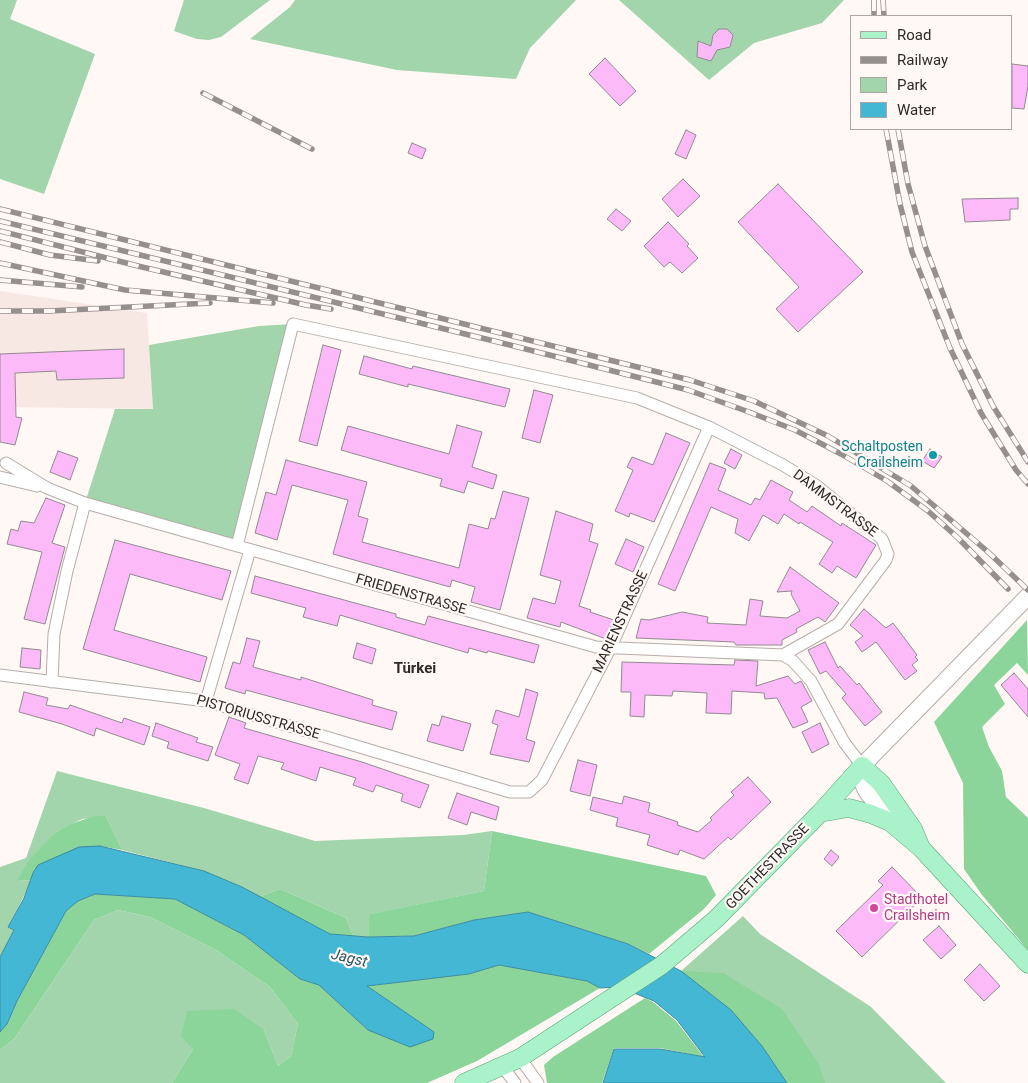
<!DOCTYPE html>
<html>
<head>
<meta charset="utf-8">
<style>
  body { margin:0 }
  #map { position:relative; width:1028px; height:1083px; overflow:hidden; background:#fff8f5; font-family:Roboto,sans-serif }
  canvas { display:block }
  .legend { position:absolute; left:850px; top:15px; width:162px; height:115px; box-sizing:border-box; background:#fff8f5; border:1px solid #aba5a3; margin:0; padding:6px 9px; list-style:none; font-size:15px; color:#2d2927 }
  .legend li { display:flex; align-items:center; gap:10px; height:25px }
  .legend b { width:25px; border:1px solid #aba5a3 }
</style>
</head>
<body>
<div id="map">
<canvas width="1028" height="1083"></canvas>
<ul class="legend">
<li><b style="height:6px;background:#aaf2ca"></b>Road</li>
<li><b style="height:6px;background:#95908d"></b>Railway</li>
<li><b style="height:14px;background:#a2d5ab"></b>Park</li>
<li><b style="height:14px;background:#43b7d4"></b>Water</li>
</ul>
</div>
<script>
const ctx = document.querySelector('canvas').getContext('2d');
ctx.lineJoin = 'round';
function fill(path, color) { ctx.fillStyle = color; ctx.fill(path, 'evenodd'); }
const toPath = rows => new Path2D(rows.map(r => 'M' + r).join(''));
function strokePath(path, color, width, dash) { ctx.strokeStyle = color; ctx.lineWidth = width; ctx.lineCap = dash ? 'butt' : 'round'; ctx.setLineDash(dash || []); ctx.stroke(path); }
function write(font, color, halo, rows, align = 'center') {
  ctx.font = font + ' Roboto,sans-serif'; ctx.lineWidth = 4.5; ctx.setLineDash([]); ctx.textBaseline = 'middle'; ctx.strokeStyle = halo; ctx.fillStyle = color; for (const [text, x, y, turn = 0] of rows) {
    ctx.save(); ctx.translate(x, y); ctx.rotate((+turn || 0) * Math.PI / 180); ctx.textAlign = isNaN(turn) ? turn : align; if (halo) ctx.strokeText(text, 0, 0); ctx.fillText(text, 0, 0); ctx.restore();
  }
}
const industrial = toPath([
  [0,291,147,313,153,409,0,407]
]);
const green = toPath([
  [0,0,17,0,10,19,95,54,44,194,0,179],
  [184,0,270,0,221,37,209,40,197,39,174,31],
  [295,0,576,0,530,48,516,79,397,70,250,39,290,7],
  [619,0,844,0,822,23,754,43,709,80],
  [293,324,237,546,85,503,115,409,153,409,149,345,259,326],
  [57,771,204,808,315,841,463,835,492,831,484,891,371,914,368,937,353,936,346,918,280,889,259,897,242,887,204,871,122,850,106,816,82,819,56,832,17,881,32,880,8,927,14,930,0,957,0,867,26,858],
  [118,910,150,917,216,950,270,987,298,1024,291,1056,278,1066,264,1030,193,1049,172,1083,0,1083,0,1050,14,1039,94,920],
  [743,916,760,934,871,1007,946,1083,787,1083,762,1046,681,971]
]);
const forest = toPath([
  [1027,620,1028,675,1017,663,994,685,1005,704,982,727,989,747,1002,771,1006,797,1028,818,1028,950,982,895,964,869,963,783,934,722],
  [94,816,106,816,122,850,100,846,33,873,32,880,17,881,29,860,56,832,71,824],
  [492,831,706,876,716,895,704,909,649,954,628,944,528,912,474,920,414,936,368,937,370,914,484,891],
  [280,889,346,918,353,936,330,934,259,897],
  [95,894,175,899,244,935,300,979,319,985,368,1030,434,1032,366,986,469,974,499,965,587,981,600,988,477,1061,427,1083,172,1083,193,1049,181,1036,187,1011,234,1009,264,1030,278,1066,291,1056,298,1024,270,987,216,950,150,917,118,910,94,920,14,1039,0,1050,0,1032,7,1024,17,1001,66,911,78,901],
  [681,971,723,973,782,1009,818,1063,825,1083,787,1083,762,1046,731,1010],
  [645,998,653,1002,676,1021,704,1057,660,1048,614,1048,602,1083,547,1083,544,1065,553,1057]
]);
const water = toPath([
  [100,846,204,871,242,887,330,934,368,937,414,936,474,920,528,912,628,944,681,971,731,1010,762,1046,787,1083,603,1083,614,1049,660,1049,705,1057,677,1020,654,1001,619,987,600,988,587,981,499,965,469,974,367,986,434,1032,433,1039,410,1047,368,1030,319,985,300,979,244,935,175,899,95,894,78,901,66,911,17,1001,7,1024,0,1032,0,957,14,930,8,927,24,898,33,873,38,865,79,847,100,846]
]);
const building = toPath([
  [719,29,727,29,733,35,730,47,717,50,711,61,697,57,698,41,711,46,713,35,719,29],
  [605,58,636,91,620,106,589,74,605,58],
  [1012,64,1028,66,1028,86,1024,109,1012,108,1012,64],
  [686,130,696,135,686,159,675,154,686,130],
  [412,143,426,149,422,159,408,153,412,143],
  [683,179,700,196,678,217,662,199,683,179],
  [778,184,863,272,798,332,776,309,799,287,738,222,778,184],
  [1018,198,1018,209,1010,209,1010,220,965,222,962,199,1018,198],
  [616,209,631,221,622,231,607,219,616,209],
  [668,222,689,244,687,246,698,258,682,273,670,262,664,267,644,246,668,222],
  [323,345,341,350,317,446,299,441,323,345],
  [124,349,124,378,57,380,56,371,15,373,16,417,22,418,15,445,0,442,0,354,124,349],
  [364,356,412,369,413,366,510,389,505,407,408,384,408,387,359,374,364,356],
  [534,390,553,395,540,443,522,438,534,390],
  [457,425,482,432,472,467,497,475,493,489,468,481,464,493,440,486,442,479,341,450,348,426,449,454,457,425],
  [666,433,690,443,654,522,630,513,629,517,615,511,633,470,627,467,632,457,653,465,666,433],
  [731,449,742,455,735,469,724,463,731,449],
  [930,449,942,457,934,468,922,461,930,449],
  [58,451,78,458,70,480,50,472,58,451],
  [286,460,367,482,358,516,368,519,362,542,459,568,469,524,488,529,491,518,495,519,503,491,529,498,500,610,471,602,475,587,452,580,450,587,333,554,348,500,292,485,277,540,255,533,266,492,276,495,286,460],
  [710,463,726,469,718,490,751,505,755,498,760,500,771,480,793,492,789,500,807,512,812,506,841,526,842,523,876,545,856,578,837,566,832,573,819,564,833,542,800,522,799,524,784,514,778,524,763,515,749,541,735,533,738,519,711,507,675,591,658,584,710,463],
  [46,498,65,505,52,543,65,547,45,624,24,619,42,552,7,544,11,529,18,531,21,521,34,523,46,498],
  [556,511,593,524,589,541,598,544,579,606,591,610,590,612,614,620,606,639,561,622,560,627,527,618,533,598,555,604,561,581,540,575,556,511],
  [626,539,644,547,633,572,615,564,626,539],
  [115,540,231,571,222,600,130,574,114,630,207,657,200,682,83,649,115,540],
  [790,567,839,603,825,622,818,617,796,629,797,632,782,640,782,645,736,645,734,642,636,638,641,619,649,620,682,612,708,617,707,623,746,625,750,599,763,601,760,616,787,618,800,611,791,594,792,591,777,592,790,567],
  [255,576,396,614,396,617,425,625,428,616,539,645,534,663,488,651,487,653,469,648,468,653,340,615,337,626,303,617,306,608,251,593,255,576],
  [864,609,886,628,893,623,917,655,915,657,918,660,912,665,917,671,905,680,876,642,862,652,855,642,863,636,850,625,864,609],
  [247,638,260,641,253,667,301,680,301,677,373,700,372,705,397,712,392,730,246,690,245,694,225,688,233,662,240,664,247,638],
  [825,642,838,668,840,666,857,685,859,683,882,712,865,726,842,698,846,694,826,671,820,674,808,650,825,642],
  [357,643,376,649,372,664,353,658,357,643],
  [22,648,41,650,40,669,20,667,22,648],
  [735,660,758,661,756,686,788,676,795,684,801,681,812,701,801,707,808,722,793,728,777,698,765,699,764,693,732,691,731,714,706,713,707,693,673,691,672,696,645,695,644,717,630,716,631,692,621,692,622,662,734,665,735,660],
  [1014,673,1028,689,1028,717,1001,685,1014,673],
  [526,689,538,693,526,739,535,742,529,762,490,754,498,725,492,723,496,710,519,717,526,689],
  [24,692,48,698,46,705,68,709,70,705,122,723,124,718,150,727,144,745,96,728,94,736,62,724,19,712,24,692],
  [442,716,471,724,463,751,427,741,432,724,439,726,442,716],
  [229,717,246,723,244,728,362,762,429,785,420,808,401,801,403,794,376,785,373,792,353,785,356,778,320,767,316,781,281,769,284,763,258,756,248,784,234,779,240,764,215,755,229,717],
  [156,723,198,738,196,742,213,747,208,761,167,748,169,742,152,736,156,723],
  [820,723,829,744,812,753,802,732,820,723],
  [578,760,597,765,590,796,570,791,578,760],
  [748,777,771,802,731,840,728,837,704,859,680,850,678,855,647,845,650,835,616,826,618,818,590,810,593,797,622,804,624,796,650,803,648,812,678,822,677,825,698,832,712,820,710,818,734,795,731,792,748,777],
  [457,793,499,807,496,820,471,812,467,825,448,818,457,793],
  [831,850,839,857,832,866,824,859,831,850],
  [892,867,922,898,862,957,836,931,883,885,878,881,892,867],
  [939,926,956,945,941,959,923,940,939,926],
  [980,964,1000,986,984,1001,964,980,980,964]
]);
const street = toPath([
  [6,463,47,488,85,503,596,647,783,655,793,661,811,681,844,742,862,766],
  [0,477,37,486],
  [237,546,293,324,637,398,709,427,783,465,817,486,882,539,888,554,886,560,838,624,783,655],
  [0,675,206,701,510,792,529,792,542,780,610,649,709,427],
  [52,682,54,634,67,571,85,503],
  [206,701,250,550],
  [520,1058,538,1083],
  [503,1067,515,1083]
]);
const secondary = toPath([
  [890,822,867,792,862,782,862,766,1028,596]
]);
const primary = toPath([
  [820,813,849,808,871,814,890,822,921,848,1028,964],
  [464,1083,520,1058,662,965,716,919,820,813,862,766,881,783,913,829,921,848]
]);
const rail = toPath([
  [874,0,874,16],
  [883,0,884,16],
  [203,93,312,149],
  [886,129,900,204,912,252,950,348,981,413,1016,470,1028,484],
  [898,129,908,184,925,246,962,344,993,406,1028,462],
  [0,209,690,380,754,401,828,436,911,486,987,551,1028,590],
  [0,221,494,341,688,390,749,412,795,430,841,454,887,481,928,511,958,538,1008,589],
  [0,231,142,267,306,305,331,309],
  [0,242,50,255,98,261],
  [0,263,125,290,273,303],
  [0,280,82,287],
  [0,311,49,311,210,303]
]);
const markers = [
  [933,455,5,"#0f9aa8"],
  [874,908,5,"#d1479c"]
];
const cultureNames = [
  ["Schaltposten",923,447],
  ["Crailsheim",923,463]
];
const streetNames = [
  ["DAMMSTRASSE",835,504,37],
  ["FRIEDENSTRASSE",411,595,16],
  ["MARIENSTRASSE",621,622,-65],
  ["PISTORIUSSTRASSE",258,718,16],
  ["GOETHESTRASSE",768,867,-46]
];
const hotelNames = [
  ["Stadthotel",884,900],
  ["Crailsheim",884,916]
];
const neighbourhoodNames = [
  ["Türkei",415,669]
];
const waterNames = [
  ["Jagst",349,959,13]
];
fill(industrial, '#f8e8e4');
fill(green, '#a2d5ab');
fill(forest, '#8bd49a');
fill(water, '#43b7d4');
strokePath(water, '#3c8ca0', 1);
fill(building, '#fcbaf9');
strokePath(building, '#918a91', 1);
strokePath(street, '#b7ada8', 13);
strokePath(secondary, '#b7ada8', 18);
strokePath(primary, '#59a67a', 19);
strokePath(street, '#fff', 11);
strokePath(secondary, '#fff', 16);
strokePath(primary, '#aaf2ca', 18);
strokePath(rail, '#95908d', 5.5);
strokePath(rail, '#fff8f5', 4, [11]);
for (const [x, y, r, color] of markers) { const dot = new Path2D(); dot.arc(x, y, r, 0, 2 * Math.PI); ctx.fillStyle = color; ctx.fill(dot); strokePath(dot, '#fff8f5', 2); }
write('14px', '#0d838f', '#fff8f5', cultureNames, 'right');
write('14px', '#2d2927', '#fff8f5', streetNames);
write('14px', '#b23c85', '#fff8f5', hotelNames, 'left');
write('bold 15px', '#2d2927', '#fff8f5', neighbourhoodNames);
write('italic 15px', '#265663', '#fff8f5', waterNames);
</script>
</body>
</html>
